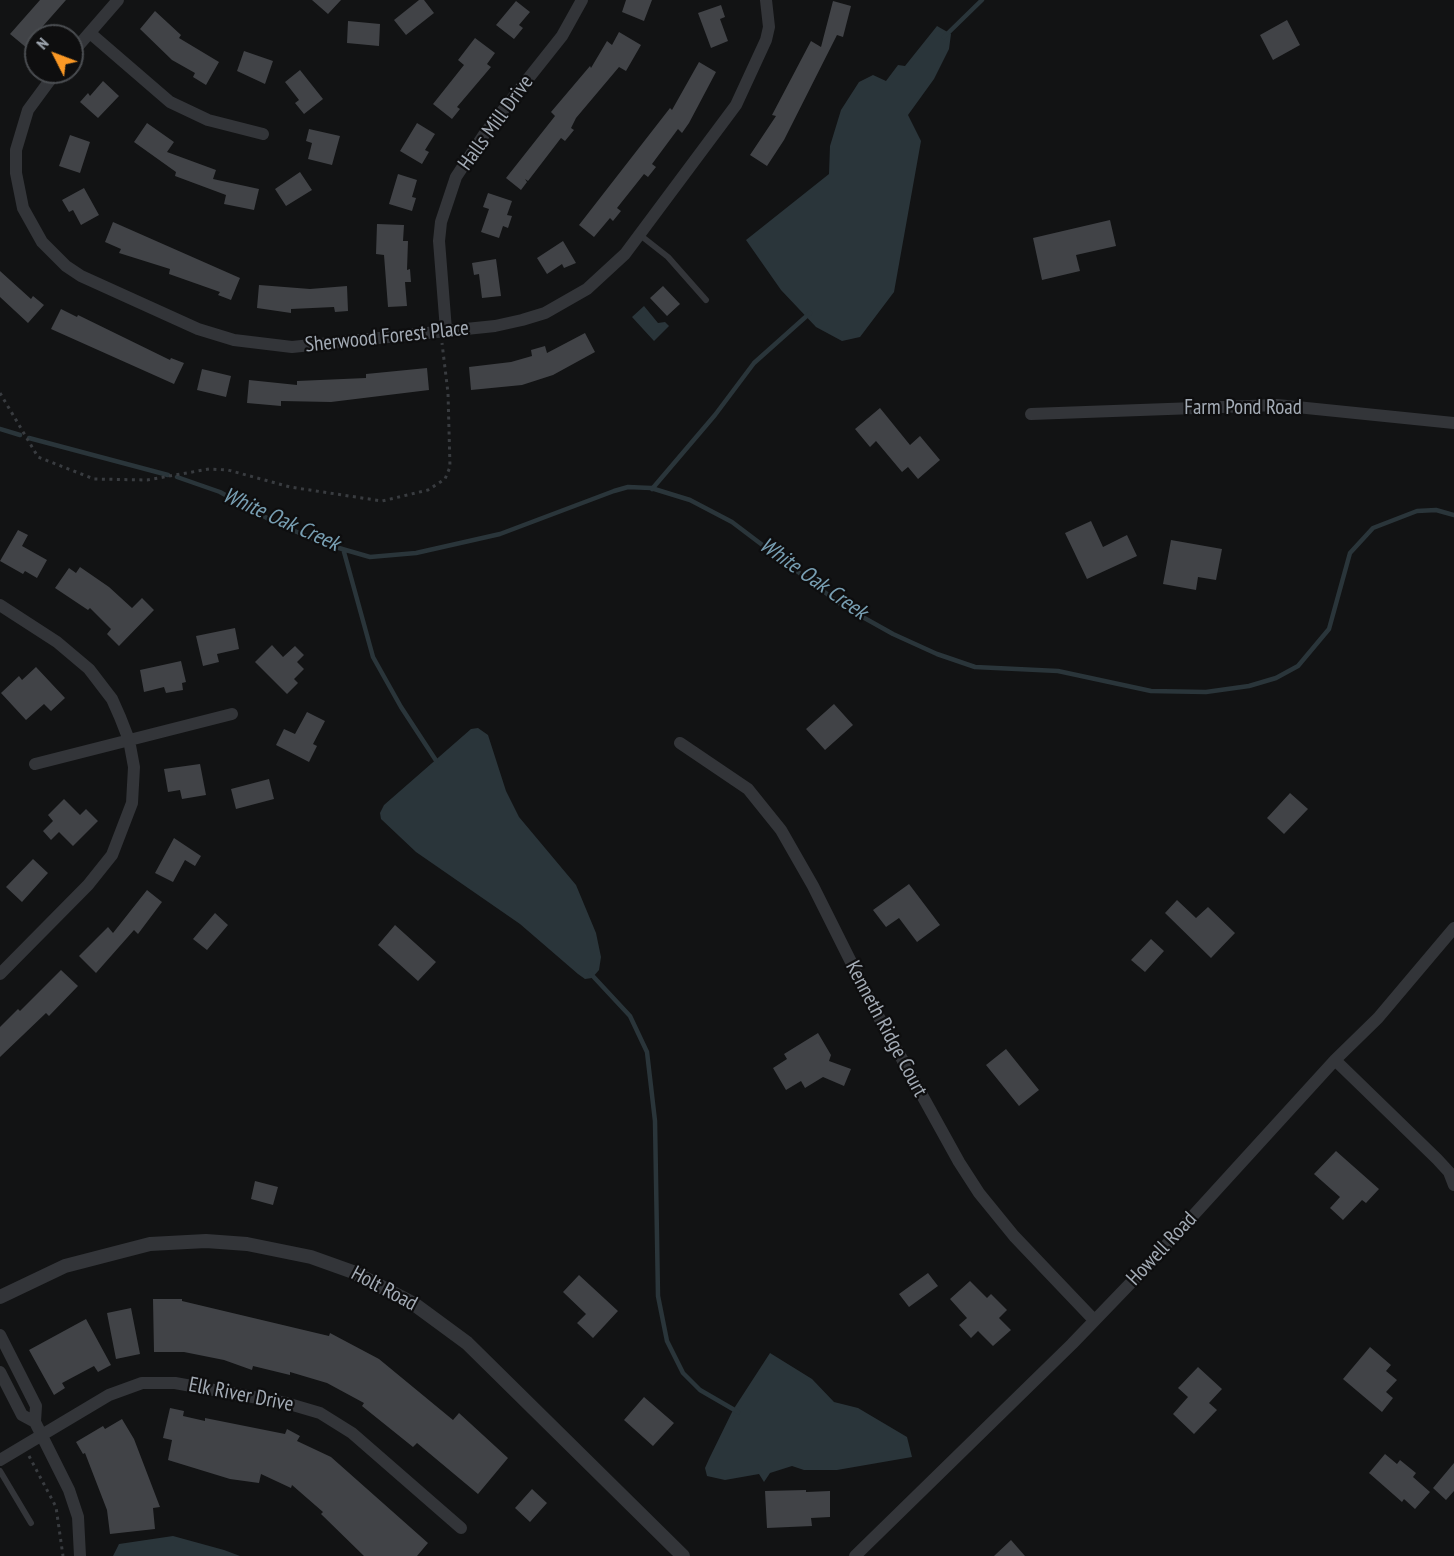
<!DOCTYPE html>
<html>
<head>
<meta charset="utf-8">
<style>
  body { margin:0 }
  #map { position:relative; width:1454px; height:1556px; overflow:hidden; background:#121314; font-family:"PT Sans Narrow",sans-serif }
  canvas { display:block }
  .north { position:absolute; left:24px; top:24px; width:60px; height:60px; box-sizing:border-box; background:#0e0e0f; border:2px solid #4a4d51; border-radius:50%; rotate:312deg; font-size:16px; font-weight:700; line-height:24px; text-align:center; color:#a3abb5 }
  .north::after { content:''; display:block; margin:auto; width:21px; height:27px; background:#fa9825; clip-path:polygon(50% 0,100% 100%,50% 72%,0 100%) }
</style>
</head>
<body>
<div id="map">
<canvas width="1454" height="1556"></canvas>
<div class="north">N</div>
</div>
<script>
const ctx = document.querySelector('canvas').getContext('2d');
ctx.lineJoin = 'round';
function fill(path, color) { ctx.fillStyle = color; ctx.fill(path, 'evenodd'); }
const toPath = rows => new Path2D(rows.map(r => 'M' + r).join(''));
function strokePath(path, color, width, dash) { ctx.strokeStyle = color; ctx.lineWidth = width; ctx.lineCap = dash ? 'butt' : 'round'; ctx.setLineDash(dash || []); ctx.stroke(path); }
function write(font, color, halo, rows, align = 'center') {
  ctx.font = font + ' "PT Sans Narrow",sans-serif'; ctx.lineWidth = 4.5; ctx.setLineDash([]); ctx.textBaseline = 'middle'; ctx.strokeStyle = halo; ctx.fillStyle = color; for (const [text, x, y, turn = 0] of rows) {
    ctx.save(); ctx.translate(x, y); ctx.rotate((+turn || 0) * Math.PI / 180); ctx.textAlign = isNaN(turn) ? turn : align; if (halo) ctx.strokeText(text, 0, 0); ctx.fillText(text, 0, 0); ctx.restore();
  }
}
const water = toPath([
  [937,26,951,34,949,49,934,79,908,115,921,141,894,292,860,337,842,341,816,327,781,290,746,240,829,174,830,146,841,110,859,82,873,75,886,81,898,65,905,66],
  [644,306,658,323,665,322,669,326,654,341,632,317],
  [478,728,488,735,506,791,519,817,576,885,596,933,601,957,599,970,592,978,585,979,578,974,520,924,416,852,381,819,380,813,384,805,471,729],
  [770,1353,812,1379,834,1402,858,1408,907,1437,912,1457,837,1470,804,1470,792,1466,770,1473,764,1482,759,1474,725,1480,707,1476,705,1468,709,1459,733,1410],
  [173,1536,224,1550,240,1556,113,1556,119,1544]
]);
const stream = toPath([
  [944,37,982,0],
  [0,429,20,435],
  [29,438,168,475],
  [177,477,220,492,276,523,325,544,370,557,416,553,500,534,614,491,628,487,651,488,690,500,732,522,843,606,893,634,937,654,975,667,1058,671,1151,691,1206,692,1249,686,1276,678,1298,666,1329,629,1350,553,1373,528,1417,511,1436,510,1454,515],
  [652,489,715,415,754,363,810,313],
  [344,552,373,657,401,707,437,762],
  [590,973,630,1016,647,1052,655,1121,658,1296,667,1341,683,1373,700,1390,738,1412]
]);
const building = toPath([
  [40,0,66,0,36,34,36,40,28,49,10,34],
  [312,0,341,0,328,14],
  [419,0,424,0,434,13,406,35,394,20],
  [626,0,652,0,644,21,622,12],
  [516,1,530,12,519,25,523,28,514,39,496,25],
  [833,1,851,6,843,37,837,35,784,140,767,166,750,155,776,116,772,115,811,41,821,47],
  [721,5,725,17,720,19,728,41,711,48,698,13],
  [155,11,181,35,179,38,219,62,206,85,193,77,195,73,172,60,140,29],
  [1287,20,1300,45,1273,60,1260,35],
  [348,21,380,24,379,46,347,43],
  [619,32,641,45,626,71,619,67,576,118,571,128,574,130,565,141,561,138,528,181,525,179,527,182,521,190,506,178,555,116,551,112,590,66,591,68,607,41,612,45],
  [475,38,495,53,487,64,491,67,457,107,460,109,452,119,433,104,464,65,458,60],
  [244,51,273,61,265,84,237,71],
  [699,62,716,72,689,123,682,133,678,129,652,164,656,167,648,177,644,174,617,208,621,211,613,221,610,218,594,237,579,225,670,108,672,110],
  [300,70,323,99,304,114,295,103,299,100,285,82],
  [103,81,119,96,98,118,80,102,88,93,90,96],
  [147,123,174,142,167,152,216,170,213,179,259,189,254,210,224,204,226,195,175,176,176,172,134,142],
  [417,123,435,134,425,150,429,152,422,164,400,151],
  [309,129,340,136,332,165,308,159,312,143,306,141],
  [70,135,90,142,80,173,59,166],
  [300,172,312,190,286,206,275,189],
  [398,174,417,180,412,197,416,198,412,211,389,204],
  [84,188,99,215,81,225,73,210,69,212,62,200],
  [488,193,512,201,507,215,512,216,508,228,503,226,499,238,481,232,489,209,483,207],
  [1110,220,1116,246,1076,255,1080,271,1042,280,1033,238],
  [113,222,240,278,231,300,218,295,220,292,169,274,170,269,119,253,121,249,105,242],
  [377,224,404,225,403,241,408,241,407,270,410,269,411,282,405,282,407,306,388,307,384,255,376,254],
  [563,241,576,263,564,268,562,264,547,274,537,258],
  [496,259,501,296,482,298,479,274,474,275,472,263],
  [0,271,31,299,33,296,44,305,28,323,0,297],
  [259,285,310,289,347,286,348,311,335,312,334,307,291,309,291,313,257,308],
  [663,286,680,304,667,316,650,298],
  [61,309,77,317,78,315,170,360,171,358,184,363,174,384,51,329],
  [585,333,595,352,553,375,522,385,471,390,469,367,511,362,532,356,531,350,545,346,547,353],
  [427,368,429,390,331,402,281,401,281,406,247,403,249,380,297,385,297,381,366,378,366,374],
  [202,369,231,376,226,397,197,390],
  [880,408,910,445,920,436,940,460,918,479,908,467,902,472,876,441,870,447,855,429],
  [1091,521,1103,547,1127,535,1137,556,1087,579,1065,533],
  [18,530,28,535,22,546,47,560,37,578,25,571,23,574,0,561],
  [1171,540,1222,549,1216,580,1198,577,1196,590,1163,584],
  [80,567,109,587,132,608,142,598,154,610,119,646,107,634,111,629,90,608,88,610,55,588,69,568,76,573],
  [235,628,239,649,217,654,219,662,203,666,196,636],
  [272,645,283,657,295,646,304,655,297,662,304,669,294,679,298,683,287,694,255,662],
  [181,661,186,682,182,683,183,690,166,693,164,687,144,692,140,670],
  [36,667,65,698,51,711,44,704,26,720,1,693,19,676,22,680],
  [834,704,853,725,825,750,806,729],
  [307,712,325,721,313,744,317,746,309,762,276,745,284,729,295,734],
  [200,764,206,795,182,799,180,790,168,792,164,769],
  [269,779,274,799,236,809,231,789],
  [1290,793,1308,809,1284,834,1267,818],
  [64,799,80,815,86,809,98,821,73,846,59,832,51,840,43,831,53,821,48,815],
  [174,838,201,856,195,866,185,860,173,882,155,873],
  [33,859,48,873,22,902,6,887],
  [909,884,940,925,917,942,899,918,886,927,873,910],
  [147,890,162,902,138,934,134,930,96,973,79,956,108,927,113,933],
  [1177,900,1196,918,1208,907,1235,933,1211,958,1165,913],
  [215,913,228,925,207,950,193,939],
  [395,925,436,962,418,981,378,945],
  [1151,939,1164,951,1145,972,1131,960],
  [61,970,78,986,49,1016,46,1013,0,1057,0,1027,18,1009,20,1011],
  [818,1033,831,1055,829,1061,851,1069,844,1086,823,1077,805,1088,801,1081,786,1090,773,1068,787,1059,784,1054],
  [1006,1049,1039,1090,1019,1106,986,1065],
  [1336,1151,1379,1189,1366,1203,1362,1200,1343,1220,1330,1208,1340,1197,1314,1174],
  [255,1181,278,1187,273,1205,251,1199],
  [928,1273,938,1286,909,1307,899,1294],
  [579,1275,618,1311,593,1338,577,1323,586,1314,563,1292],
  [970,1281,987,1298,991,1294,1007,1310,999,1318,1011,1330,993,1346,978,1331,971,1338,959,1325,967,1318,950,1299],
  [153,1299,182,1299,182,1301,329,1336,330,1333,379,1359,453,1420,459,1413,508,1458,478,1494,417,1443,413,1447,362,1406,364,1403,327,1383,290,1372,290,1375,253,1366,252,1370,224,1360,184,1352,154,1352],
  [131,1308,140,1354,116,1359,107,1313],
  [86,1319,111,1365,98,1372,94,1366,62,1383,65,1388,54,1395,29,1350],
  [1370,1347,1391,1365,1386,1371,1397,1380,1386,1392,1393,1398,1382,1412,1343,1379],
  [1198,1367,1222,1389,1209,1403,1217,1410,1194,1434,1173,1414,1188,1397,1178,1388],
  [644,1397,674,1423,653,1446,624,1420],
  [170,1408,184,1411,183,1416,205,1421,205,1418,285,1434,287,1429,300,1436,297,1441,331,1457,428,1543,417,1556,364,1556,321,1514,323,1512,292,1485,291,1488,261,1474,259,1483,230,1479,168,1460,172,1440,163,1438],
  [122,1419,134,1439,160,1507,153,1508,155,1529,110,1534,107,1510,85,1453,83,1454,76,1442,103,1426,105,1429],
  [1385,1454,1397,1464,1400,1460,1416,1473,1413,1477,1430,1492,1415,1509,1404,1499,1402,1502,1369,1473],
  [1454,1463,1454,1491,1446,1500,1433,1488],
  [532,1489,547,1503,530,1522,515,1508],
  [806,1490,806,1492,830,1491,830,1517,811,1518,812,1526,767,1528,765,1491],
  [1011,1540,1025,1556,994,1556]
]);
const path = toPath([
  [0,393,38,457,94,479,147,480,209,469,228,470,290,487,382,501,428,490,445,479,450,467,448,393,442,343],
  [29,1456,56,1507,63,1556]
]);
const service = toPath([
  [640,235,668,257,706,300],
  [0,1471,31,1523]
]);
const minor = toPath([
  [90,33,170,102,208,120,263,134],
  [72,53,118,0],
  [56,72,28,110,16,150,16,173,23,208,42,242,66,266,81,276,198,329,234,340,292,347,495,326,522,320,545,313,587,289,625,254,736,105,766,40,769,27,766,0],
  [446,330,439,241,441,222,456,177,485,133,562,36,582,0],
  [1031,414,1277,405,1454,423],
  [0,605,57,642,89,669,112,699,120,717,129,740,134,767,132,803,112,855,88,885,0,974],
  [680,743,748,789,781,830,813,886,876,1012,959,1162,979,1193,1014,1236,1094,1320],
  [35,764,232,714],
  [1335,1060,1437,1159,1449,1172,1454,1185],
  [0,1335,36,1406,35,1422,69,1490,78,1517,80,1556],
  [0,1372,22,1415,35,1422],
  [0,1460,109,1395,142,1383,175,1383,286,1403,320,1413,352,1433,461,1528],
  [855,1556,1072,1344,1148,1265,1335,1060,1378,1018,1454,928]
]);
const tertiary = toPath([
  [0,1297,65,1266,150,1244,206,1241,247,1244,311,1257,353,1272,414,1304,467,1343,683,1556]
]);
const streetNames = [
  ["Halls Mill Drive",496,123,-54],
  ["Sherwood Forest Place",387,337,-6],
  ["Farm Pond Road",1243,408],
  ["Kenneth Ridge Court",886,1029,62],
  ["Howell Road",1162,1249,-47],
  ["Holt Road",384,1289,28],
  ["Elk River Drive",241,1395,11]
];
const waterNames = [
  ["White Oak Creek",281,520,24],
  ["White Oak Creek",813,579,35]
];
fill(water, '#2a353a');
strokePath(stream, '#2a353a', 4.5);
fill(building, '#414347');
strokePath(path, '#393c40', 3, [3, 4.5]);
strokePath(service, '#333539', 6);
strokePath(minor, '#333539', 12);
strokePath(tertiary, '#333539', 14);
write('21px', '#a3abb5', '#0e0e0f', streetNames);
write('italic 22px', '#789fb3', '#0e0e0f', waterNames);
</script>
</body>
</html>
